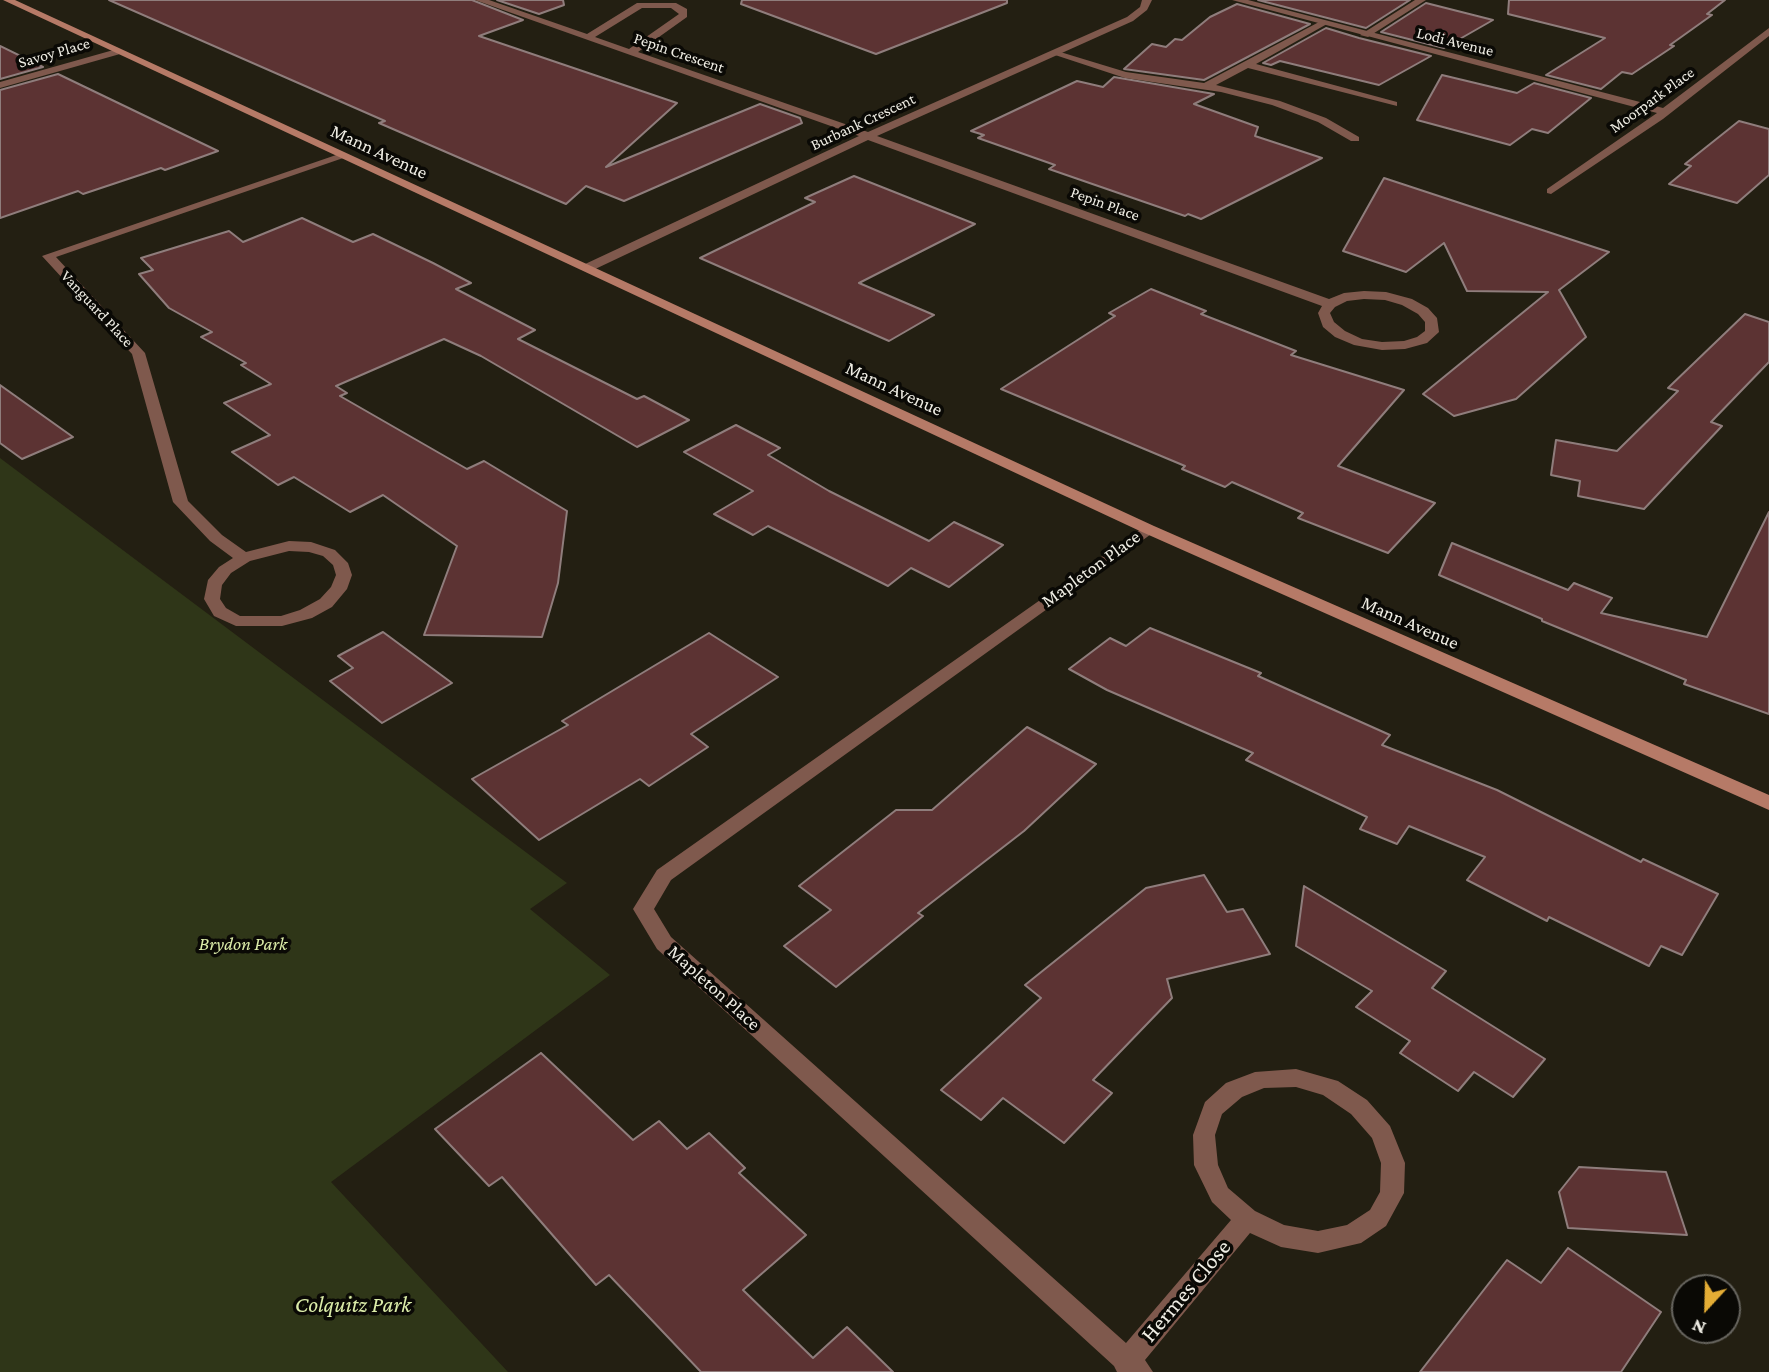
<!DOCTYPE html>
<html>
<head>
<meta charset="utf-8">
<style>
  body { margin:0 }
  #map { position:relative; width:1769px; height:1372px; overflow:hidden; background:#231f12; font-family:"Crimson Pro",serif }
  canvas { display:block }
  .north { position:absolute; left:1671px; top:1274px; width:70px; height:70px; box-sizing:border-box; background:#0a0905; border:2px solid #66645e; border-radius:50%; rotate:202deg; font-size:19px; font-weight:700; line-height:28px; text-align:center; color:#efede4 }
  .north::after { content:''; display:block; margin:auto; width:24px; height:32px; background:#e4ad35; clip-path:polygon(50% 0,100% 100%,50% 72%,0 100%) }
</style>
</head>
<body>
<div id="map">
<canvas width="1769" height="1372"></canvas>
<div class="north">N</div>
</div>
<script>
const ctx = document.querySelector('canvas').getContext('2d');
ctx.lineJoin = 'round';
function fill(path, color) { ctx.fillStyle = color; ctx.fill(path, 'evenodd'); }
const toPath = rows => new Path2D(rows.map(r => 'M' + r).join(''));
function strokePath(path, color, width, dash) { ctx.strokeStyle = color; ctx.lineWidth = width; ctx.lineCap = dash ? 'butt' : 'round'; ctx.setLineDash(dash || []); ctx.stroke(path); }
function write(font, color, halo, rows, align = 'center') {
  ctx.font = font + ' "Crimson Pro",serif'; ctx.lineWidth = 7; ctx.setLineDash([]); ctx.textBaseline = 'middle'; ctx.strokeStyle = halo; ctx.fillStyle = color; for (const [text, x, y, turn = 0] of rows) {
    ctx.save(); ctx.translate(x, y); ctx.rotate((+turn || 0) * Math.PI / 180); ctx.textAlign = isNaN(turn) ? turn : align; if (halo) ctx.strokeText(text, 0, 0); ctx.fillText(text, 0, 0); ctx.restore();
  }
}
const green = toPath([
  [0,458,567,883,530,909,610,975,331,1182,508,1372,0,1372]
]);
const building = toPath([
  [109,0,472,0,523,20,479,36,677,103,606,167,760,104,800,118,802,123,624,201,586,186,566,204,379,123,385,121,109,0],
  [497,0,563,0,564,5,539,14,497,0],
  [742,0,1007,0,1007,3,876,54,741,4,742,0],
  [1258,0,1410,0,1366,28,1258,0],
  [1509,0,1725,0,1707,14,1712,15,1670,45,1674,46,1632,74,1622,72,1601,89,1546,75,1605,38,1508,14,1509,0],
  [1426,3,1493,20,1444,48,1381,32,1426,3],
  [1237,4,1310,24,1204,80,1124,69,1152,44,1166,47,1175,39,1182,40,1210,17,1237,4],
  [1326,28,1359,38,1431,56,1379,85,1280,61,1271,65,1263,63,1326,28],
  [0,46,43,67,0,79,0,46],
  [58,74,218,151,165,170,161,168,83,194,78,191,0,218,0,90,58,74],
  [1442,75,1517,93,1534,83,1591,98,1548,133,1532,129,1510,145,1417,120,1442,75],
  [1114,77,1214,94,1194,104,1258,127,1255,136,1322,158,1201,219,1188,214,1185,216,1049,169,1055,165,978,138,984,135,971,131,1077,81,1103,87,1114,77],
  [1739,121,1769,129,1769,175,1737,203,1669,184,1691,166,1685,164,1739,121],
  [854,176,975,224,859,283,934,315,889,341,700,258,815,202,805,198,854,176],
  [1384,178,1609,252,1559,290,1586,337,1516,399,1454,416,1423,394,1548,292,1467,291,1444,243,1406,272,1343,251,1384,178],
  [302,218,353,242,373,234,433,263,471,283,456,289,535,330,518,339,637,399,644,396,689,420,637,447,481,356,444,339,336,386,347,393,340,396,467,469,484,461,567,511,558,583,542,637,424,635,457,546,383,495,350,512,294,477,278,485,232,452,270,435,224,403,271,384,241,365,246,363,201,337,212,332,169,308,139,274,153,270,141,258,229,231,243,242,302,218],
  [1151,289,1206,311,1201,314,1296,351,1291,355,1404,390,1338,466,1435,503,1388,553,1298,518,1303,513,1232,482,1225,487,1182,469,1185,466,1001,389,1115,316,1109,313,1151,289],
  [1745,314,1769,322,1769,362,1711,422,1722,426,1644,509,1578,496,1580,481,1551,475,1556,440,1617,451,1678,391,1668,388,1745,314],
  [0,385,73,437,22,459,0,443,0,385],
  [736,425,780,448,768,455,829,491,929,541,954,522,1003,545,949,587,911,568,888,586,768,526,753,535,714,514,753,491,684,452,736,425],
  [1769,512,1769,714,1684,684,1686,680,1542,621,1542,619,1439,575,1452,543,1568,590,1574,583,1612,598,1601,613,1707,637,1769,512],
  [1150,628,1261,673,1258,676,1390,735,1382,745,1497,790,1641,862,1643,859,1718,894,1682,955,1661,946,1649,966,1549,917,1547,921,1467,880,1485,857,1409,826,1397,844,1360,829,1367,817,1246,760,1253,753,1107,690,1069,669,1110,638,1126,646,1150,628],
  [383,632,452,683,382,723,330,681,353,668,338,656,383,632],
  [709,633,778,677,691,734,708,747,649,786,640,779,539,840,472,779,568,725,562,721,709,633],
  [1027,727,1096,764,1024,831,918,913,923,916,836,987,784,946,831,910,799,886,896,810,932,810,1027,727],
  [1204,875,1227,912,1243,909,1270,954,1167,979,1172,998,1093,1080,1112,1093,1064,1143,1003,1098,981,1120,941,1090,1041,998,1025,985,1146,888,1204,875],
  [1304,886,1446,971,1432,988,1545,1059,1513,1097,1474,1072,1458,1091,1400,1053,1410,1041,1356,1007,1372,991,1296,946,1304,886],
  [541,1053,633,1140,659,1121,687,1149,709,1133,745,1168,739,1173,806,1235,743,1290,813,1358,847,1327,893,1372,701,1372,609,1275,596,1285,502,1177,489,1186,435,1129,541,1053],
  [1579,1167,1666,1172,1687,1235,1568,1228,1559,1192,1579,1167],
  [1568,1248,1661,1312,1621,1372,1420,1372,1507,1260,1541,1283,1568,1248]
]);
const lane = toPath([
  [1415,0,1426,0,1368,37,1360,35,1415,0],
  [1319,22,1327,24,1256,64,1397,102,1397,106,1248,68,1216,85,1280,101,1326,118,1359,137,1359,141,1351,141,1318,122,1272,105,1221,92,1125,78,1049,53,1057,51,1126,72,1204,83,1319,22]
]);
const street = toPath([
  [475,0,489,0,587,34,637,3,676,3,687,9,687,17,638,52,868,132,1127,17,1140,7,1142,0,1152,0,1147,10,1133,21,877,136,1329,299,1344,293,1364,291,1386,292,1412,299,1428,308,1437,318,1439,332,1427,343,1405,349,1382,350,1354,345,1335,337,1323,327,1318,313,1322,306,868,140,591,271,583,271,583,265,859,136,475,0],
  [642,8,671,8,679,14,629,49,595,37,642,8],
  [1364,299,1385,300,1402,305,1418,314,1425,322,1425,331,1417,337,1404,341,1382,342,1362,339,1345,331,1334,322,1330,313,1335,307,1347,301,1364,299],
  [1232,0,1248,0,1663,108,1769,28,1769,36,1663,119,1551,194,1547,193,1547,189,1657,113,1232,0],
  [117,49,120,50,120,54,0,88,0,82,117,49],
  [339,154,349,156,56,257,145,353,188,501,222,535,246,552,289,541,311,542,335,550,348,563,352,575,347,589,332,607,312,618,282,626,236,626,214,616,204,599,208,580,219,567,233,558,210,541,173,502,132,354,42,256,339,154],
  [289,551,309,552,323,556,333,565,336,575,331,587,320,599,300,610,281,616,240,616,226,608,220,599,222,585,231,573,250,561,289,551],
  [1148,524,1156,529,1154,532,671,880,654,909,671,937,1126,1343,1231,1220,1212,1202,1194,1165,1193,1135,1205,1102,1226,1083,1255,1072,1296,1069,1338,1081,1367,1100,1390,1126,1405,1163,1404,1193,1386,1226,1361,1243,1318,1253,1281,1247,1250,1233,1145,1360,1153,1372,1117,1372,1114,1366,657,949,633,909,657,870,1148,524],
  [1296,1087,1323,1095,1351,1114,1372,1138,1381,1163,1380,1192,1370,1210,1347,1225,1318,1231,1284,1225,1255,1211,1228,1188,1218,1165,1215,1135,1222,1114,1242,1097,1264,1088,1296,1087]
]);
const secondary = toPath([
  [3,0,15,0,1154,526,1769,795,1769,810,1142,532,3,0]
]);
const farStreetnames = [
  ["Lodi Avenue",1455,42,14],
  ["Savoy Place",54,53,-16],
  ["Pepin Crescent",679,53,19],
  ["Moorpark Place",1652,100,-36],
  ["Burbank Crescent",863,122,-25],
  ["Pepin Place",1105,204,20],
  ["Vanguard Place",97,309,47]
];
const streetNames = [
  ["Mann Avenue",379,152,25],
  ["Mann Avenue",894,389,25],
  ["Mapleton Place",1091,569,-36],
  ["Mann Avenue",1410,623,24],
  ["Mapleton Place",714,988,42]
];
const parkNames = [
  ["Brydon Park",243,944]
];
const nearStreetnames = [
  ["Hermes Close",1186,1291,-50]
];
const nearParknames = [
  ["Colquitz Park",353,1305]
];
fill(green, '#2f3618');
fill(building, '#5c3333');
strokePath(building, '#8f7d7c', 2);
fill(lane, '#7f594d');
fill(street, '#7f594d');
fill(secondary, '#b67a67');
write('16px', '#efede4', '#0a0905', farStreetnames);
write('19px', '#efede4', '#0a0905', streetNames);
write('italic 19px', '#dceda9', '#0a0905', parkNames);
write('23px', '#efede4', '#0a0905', nearStreetnames);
write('italic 23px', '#dceda9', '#0a0905', nearParknames);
</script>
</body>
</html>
